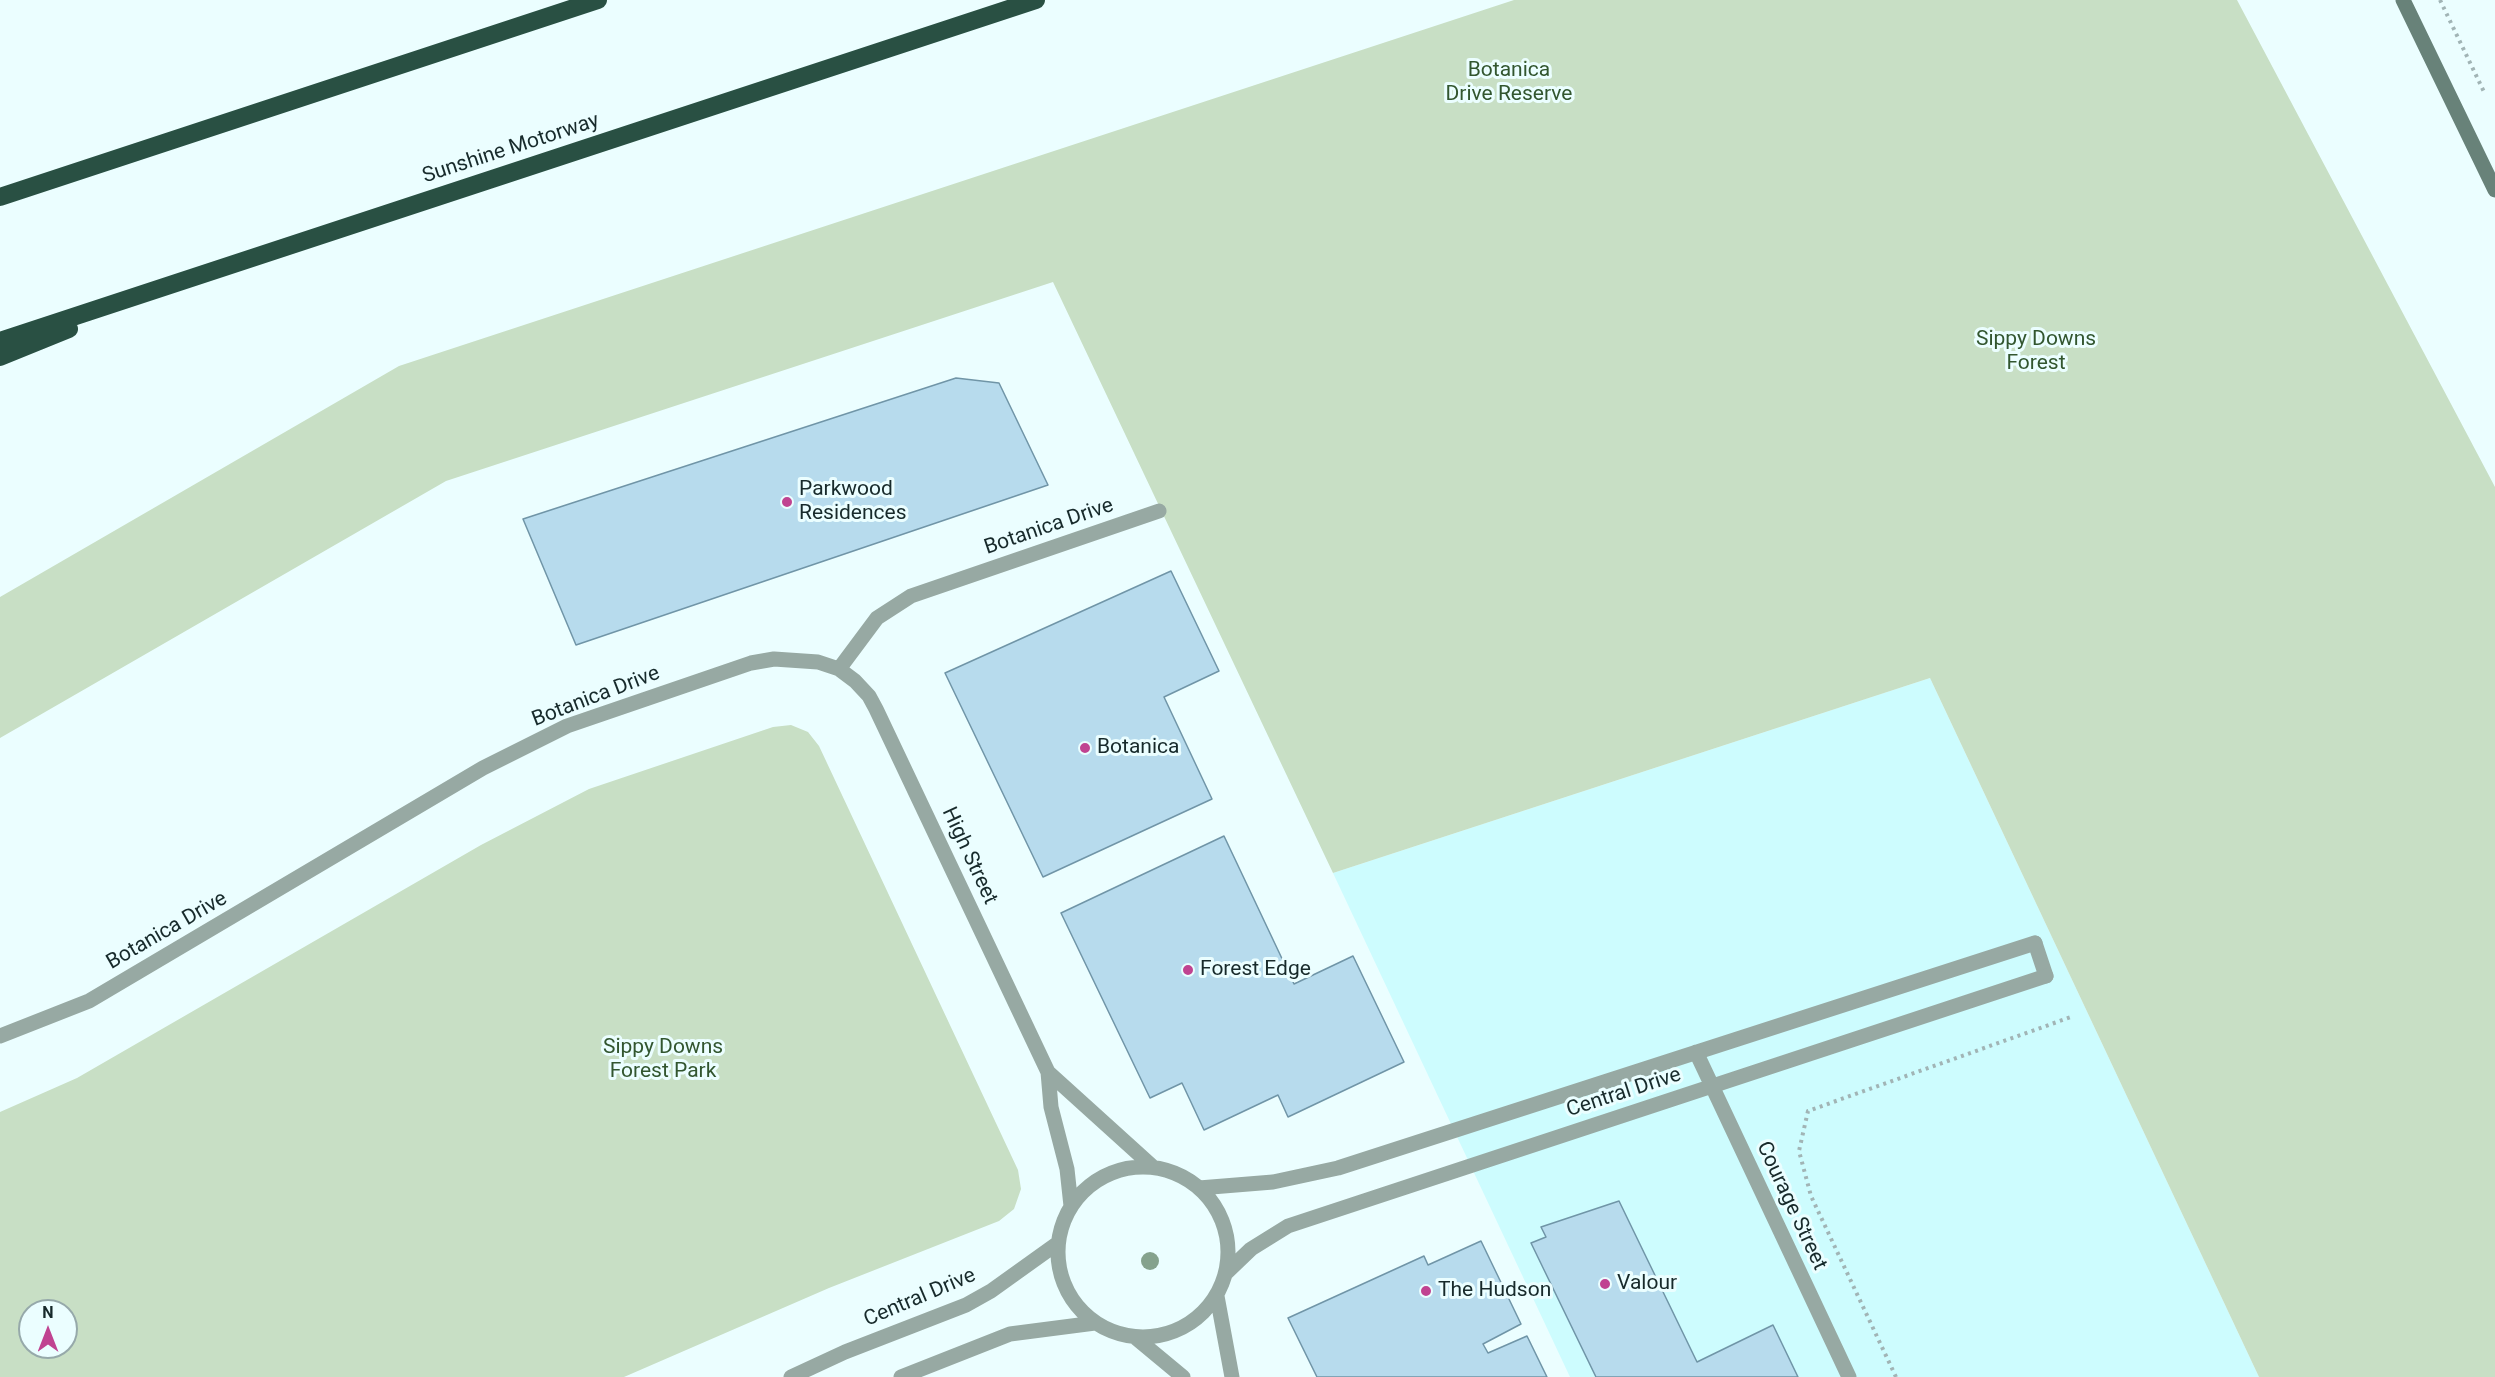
<!DOCTYPE html>
<html>
<head>
<meta charset="utf-8">
<style>
  body { margin:0 }
  #map { position:relative; width:2495px; height:1377px; overflow:hidden; background:#ebfeff; font-family:Roboto,sans-serif }
  canvas { display:block }
  .north { position:absolute; left:18px; top:1299px; width:60px; height:60px; box-sizing:border-box; background:#ebfeff; border:2px solid #96a9aa; border-radius:50%; rotate:0deg; font-size:16px; font-weight:700; line-height:24px; text-align:center; color:#172a2b }
  .north::after { content:''; display:block; margin:auto; width:21px; height:27px; background:#c04391; clip-path:polygon(50% 0,100% 100%,50% 72%,0 100%) }
</style>
</head>
<body>
<div id="map">
<canvas width="2495" height="1377"></canvas>
<div class="north">N</div>
</div>
<script>
const ctx = document.querySelector('canvas').getContext('2d');
ctx.lineJoin = 'round';
function fill(path, color) { ctx.fillStyle = color; ctx.fill(path, 'evenodd'); }
const toPath = rows => new Path2D(rows.map(r => 'M' + r).join(''));
function strokePath(path, color, width, dash) { ctx.strokeStyle = color; ctx.lineWidth = width; ctx.lineCap = dash ? 'butt' : 'round'; ctx.setLineDash(dash || []); ctx.stroke(path); }
function write(font, color, halo, rows, align = 'center') {
  ctx.font = font + ' Roboto,sans-serif'; ctx.lineWidth = 6; ctx.setLineDash([]); ctx.textBaseline = 'middle'; ctx.strokeStyle = halo; ctx.fillStyle = color; for (const [text, x, y, turn = 0] of rows) {
    ctx.save(); ctx.translate(x, y); ctx.rotate((+turn || 0) * Math.PI / 180); ctx.textAlign = isNaN(turn) ? turn : align; if (halo) ctx.strokeText(text, 0, 0); ctx.fillText(text, 0, 0); ctx.restore();
  }
}
const built = toPath([
  [1930,678,2259,1377,1570,1377,1333,873]
]);
const green = toPath([
  [1514,0,2237,0,2495,487,2495,1377,2259,1377,1930,678,1333,873,1053,282,446,481,0,738,0,597,399,366],
  [791,725,808,732,819,746,1018,1170,1021,1189,1014,1209,999,1221,829,1288,624,1377,0,1377,0,1112,77,1078,481,845,589,789,773,727],
  [30,1311,66,1311,66,1347,30,1347]
]);
const building = toPath([
  [956,378,999,383,1048,485,576,645,523,519,956,378],
  [1171,571,1219,671,1164,697,1212,799,1043,877,945,673,1171,571],
  [1224,836,1294,984,1353,956,1404,1062,1288,1117,1278,1095,1204,1130,1182,1083,1150,1098,1061,913,1224,836],
  [1619,1201,1697,1362,1773,1325,1798,1377,1596,1377,1531,1243,1546,1237,1541,1227,1619,1201],
  [1481,1241,1521,1324,1483,1344,1488,1353,1527,1336,1547,1377,1317,1377,1288,1318,1424,1256,1428,1265,1481,1241]
]);
const path = toPath([
  [2440,0,2485,94],
  [1896,1377,1811,1196,1799,1151,1808,1111,2071,1017]
]);
const lane = toPath([
  [2035,943,2046,976]
]);
const street = toPath([
  [839,669,877,618,911,596,1159,511],
  [0,1036,89,1001,483,768,567,726,751,663,774,659,818,662,839,669,855,681,869,696,876,709,1048,1072,1051,1107,1067,1169,1071,1206],
  [1696,1052,1849,1377],
  [1048,1072,1153,1167],
  '1058 1252a85 85 0 1 1 170 0a85 85 0 1 1-170 0Z',
  [1199,1188,1273,1182,1338,1168,2035,943],
  [1227,1272,1251,1249,1288,1226,2046,976],
  [1217,1296,1232,1377],
  [1136,1338,1183,1377],
  [791,1377,845,1352,966,1305,991,1291,1058,1243],
  [901,1377,1010,1334,1095,1323]
]);
const secondary = toPath([
  [2403,0,2495,190]
]);
const highway = toPath([
  [0,197,598,0],
  [0,341,1036,0],
  [0,357,69,329]
]);
const trees = [
  [1150,1261]
];
const markers = [
  [787,502,6,"#c04391"],
  [1085,748,6,"#c04391"],
  [1188,970,6,"#c04391"],
  [1605,1284,6,"#c04391"],
  [1426,1291,6,"#c04391"]
];
const parkNames = [
  ["Botanica",1509,71],
  ["Drive Reserve",1509,95],
  ["Sippy Downs",2036,340],
  ["Forest",2036,364],
  ["Sippy Downs",663,1048],
  ["Forest Park",663,1072]
];
const streetNames = [
  ["Sunshine Motorway",511,149,-18],
  ["Botanica Drive",1049,527,-19],
  ["Botanica Drive",596,697,-21],
  ["High Street",969,856,65],
  ["Botanica Drive",167,931,-30],
  ["Central Drive",1624,1093,-18],
  ["Courage Street",1791,1206,65],
  ["Central Drive",920,1298,-23]
];
const poiNames = [
  ["Parkwood",799,490],
  ["Residences",799,514],
  ["Botanica",1097,748],
  ["Forest Edge",1200,970],
  ["Valour",1617,1284],
  ["The Hudson",1438,1291]
];
fill(built, '#cdfcfe');
fill(green, '#c8dfc5');
fill(building, '#b7dbed');
strokePath(building, '#7095a7', 1.5);
strokePath(path, '#a1b4b5', 4, [3, 4.5]);
strokePath(lane, '#97a9a3', 15);
strokePath(street, '#97a9a3', 15);
strokePath(secondary, '#688279', 15);
strokePath(highway, '#295043', 18);
ctx.fillStyle = '#85a28d';
for (const [x, y] of trees) { ctx.beginPath(); ctx.arc(x, y, 9, 0, 2 * Math.PI); ctx.fill(); }
for (const [x, y, r, color] of markers) { const dot = new Path2D(); dot.arc(x, y, r, 0, 2 * Math.PI); ctx.fillStyle = color; ctx.fill(dot); strokePath(dot, '#ebfeff', 2); }
write('21px', '#32562f', '#ebfeff', parkNames);
write('21px', '#172a2b', '#ebfeff', streetNames);
write('21px', '#172a2b', '#ebfeff', poiNames, 'left');
</script>
</body>
</html>
